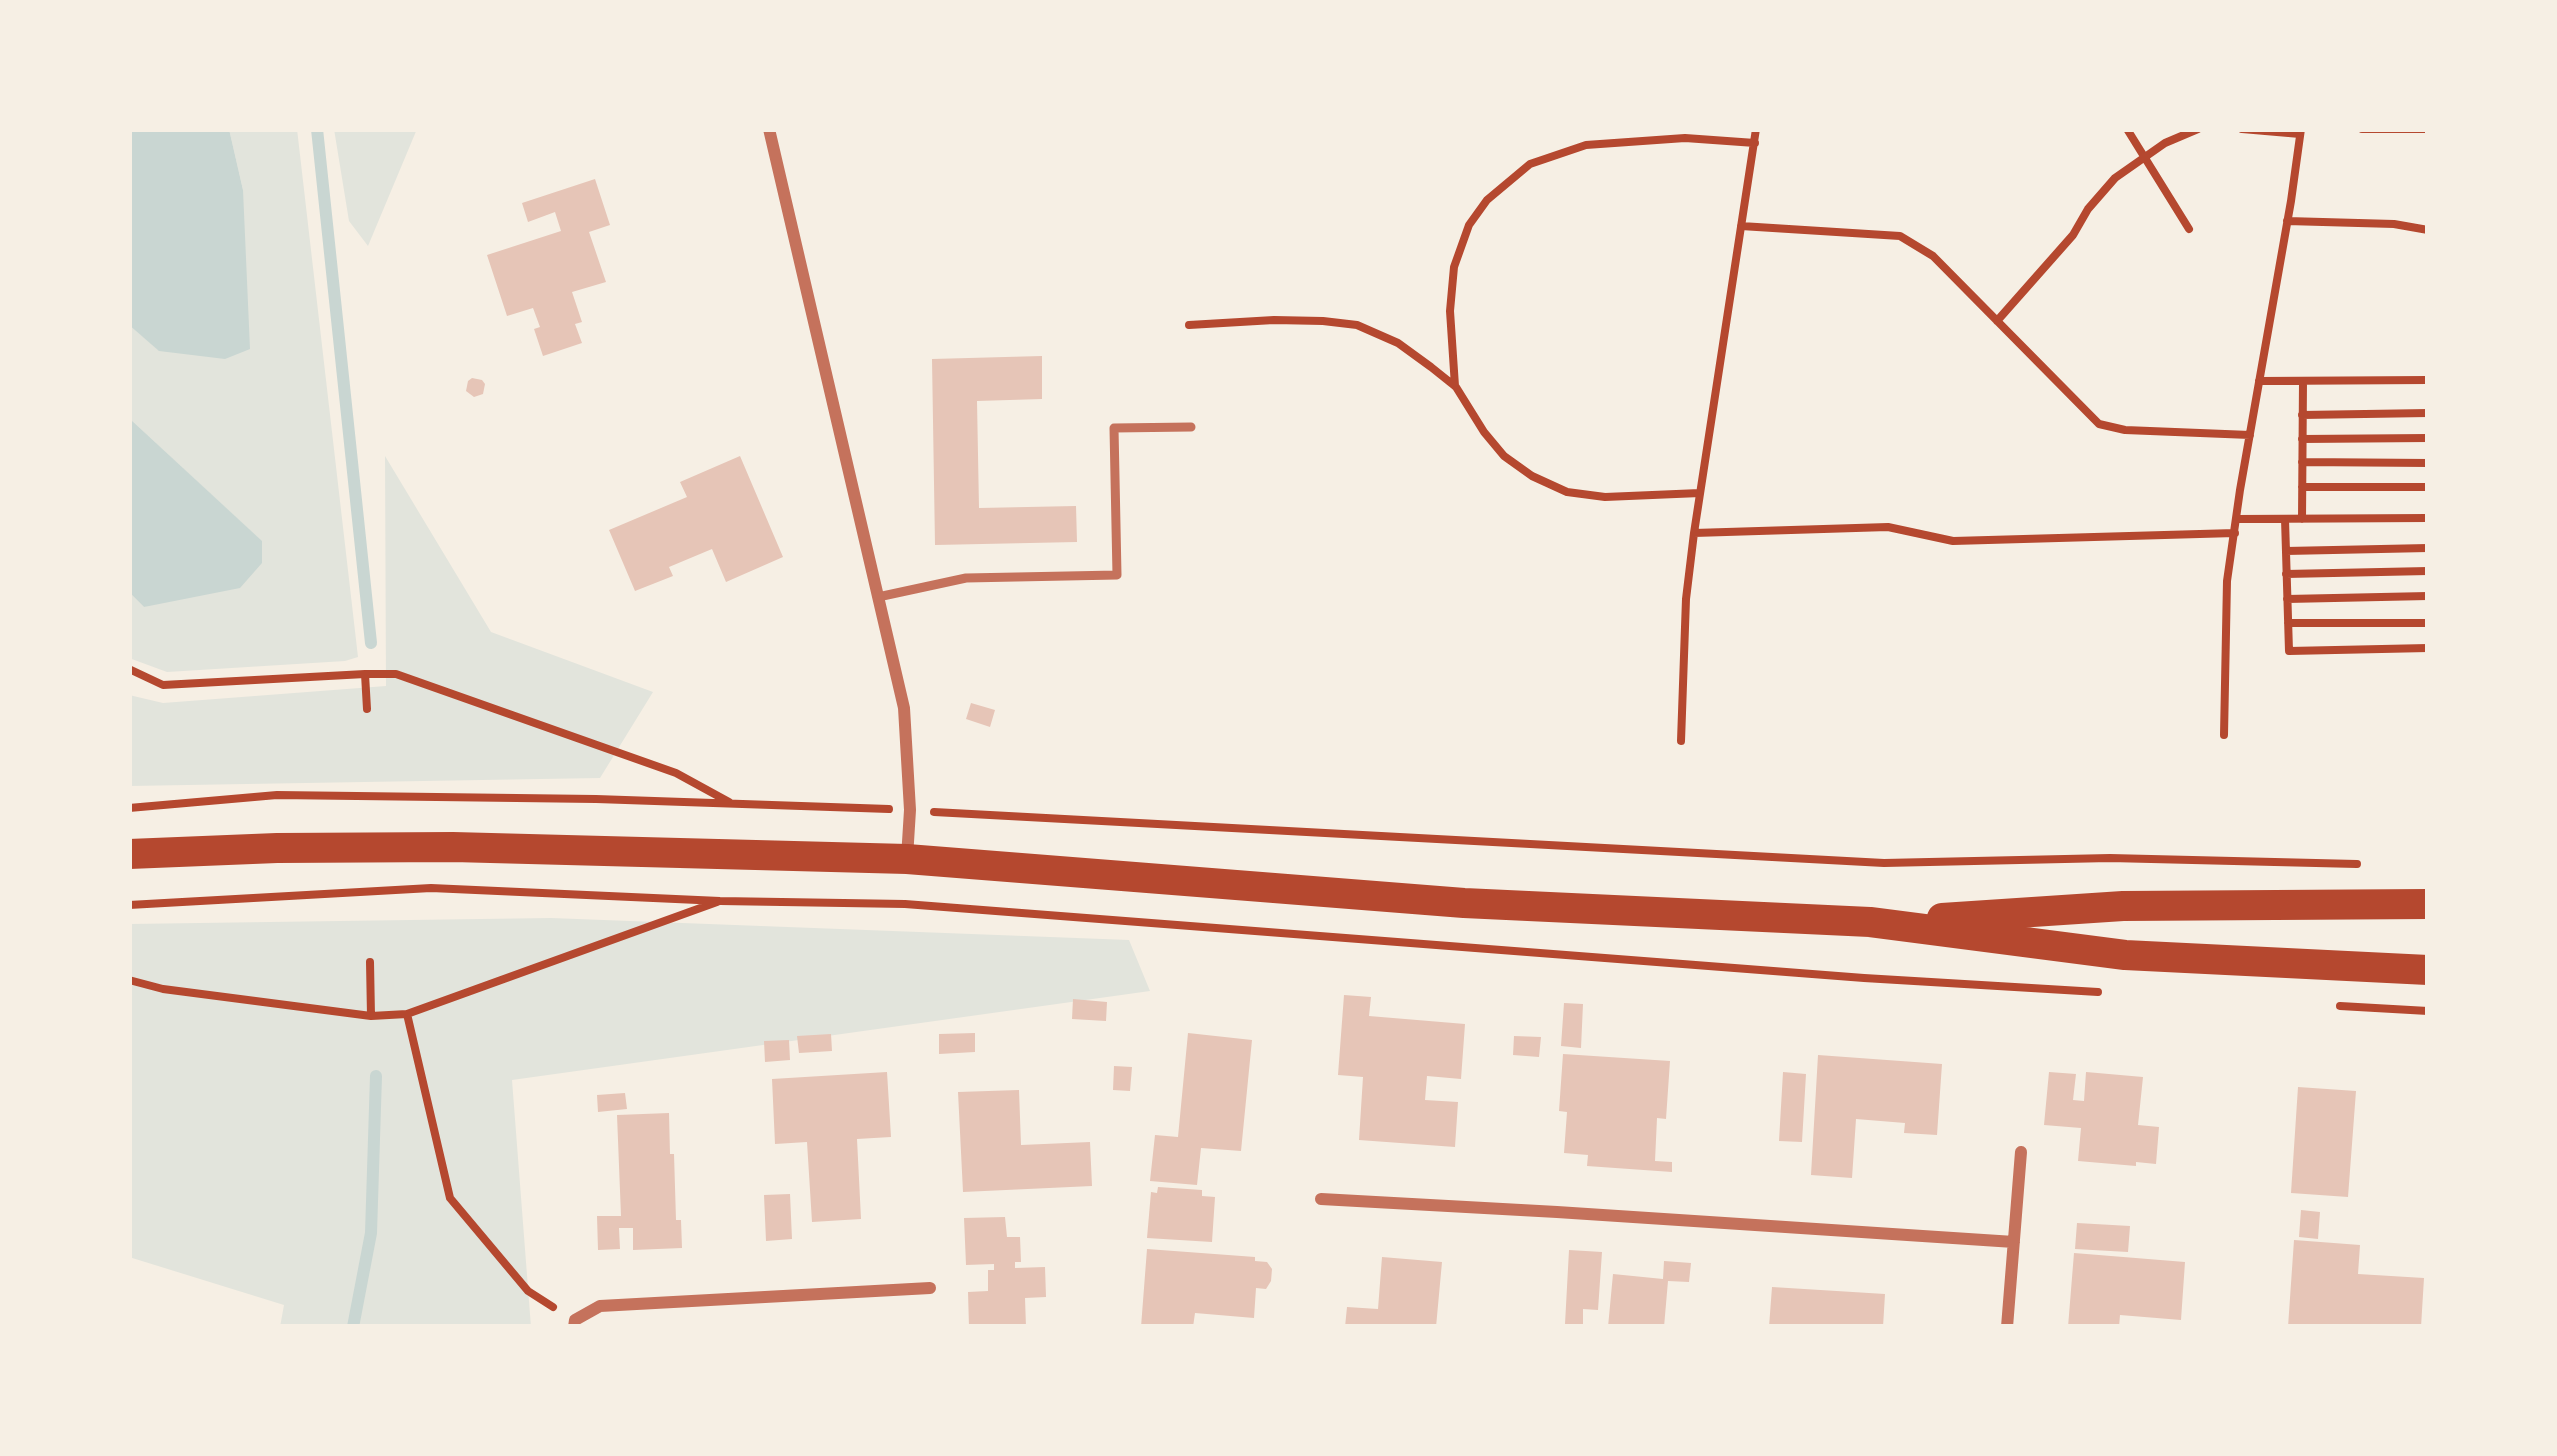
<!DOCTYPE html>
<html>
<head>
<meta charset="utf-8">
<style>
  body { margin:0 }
  #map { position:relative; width:2557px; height:1456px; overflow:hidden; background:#f6efe4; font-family:"Golos Text",sans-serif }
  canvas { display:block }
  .frame { position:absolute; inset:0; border:132px solid #f6efe4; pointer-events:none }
</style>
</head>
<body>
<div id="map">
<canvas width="2557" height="1456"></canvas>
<div class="frame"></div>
</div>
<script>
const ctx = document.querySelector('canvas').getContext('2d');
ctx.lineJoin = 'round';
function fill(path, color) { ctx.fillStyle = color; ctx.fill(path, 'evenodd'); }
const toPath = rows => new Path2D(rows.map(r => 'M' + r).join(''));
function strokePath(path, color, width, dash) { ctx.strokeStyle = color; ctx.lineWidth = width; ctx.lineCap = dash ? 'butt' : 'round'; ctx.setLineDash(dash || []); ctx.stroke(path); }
const green = toPath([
  [229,129,297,129,358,657,345,661,167,672,129,658,129,592,144,607,261,541,129,418,129,325,160,351,243,190],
  [334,129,417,129,368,246,349,221],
  [385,456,491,632,653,692,600,778,129,786,129,695,163,703,386,686],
  [551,918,1129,940,1150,991,512,1080,531,1327,280,1327,284,1305,129,1257,129,924]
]);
const water = toPath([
  [129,129,229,129,243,190,250,349,225,359,159,351,129,325],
  [129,418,262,541,262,563,240,588,144,607,129,592]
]);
const stream = toPath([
  [317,129,371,643],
  [353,1327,371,1233,376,1076]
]);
const building = toPath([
  [595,179,610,225,589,232,606,282,572,292,582,322,575,324,582,343,543,356,534,329,540,327,533,308,507,316,487,255,561,231,555,212,528,222,522,203],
  [1042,356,1042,399,977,401,979,508,1076,506,1077,542,935,545,932,359],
  [472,378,482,380,485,384,483,394,474,397,466,391,468,381],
  [740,456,783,557,726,582,712,549,669,567,673,576,635,591,609,530,687,497,680,482],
  [971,703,995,710,990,727,966,719],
  [1344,995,1371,997,1369,1016,1465,1024,1461,1079,1427,1076,1425,1100,1458,1102,1455,1147,1359,1140,1363,1077,1338,1075],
  [1073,999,1107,1002,1106,1021,1072,1019],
  [1564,1003,1583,1004,1581,1048,1561,1046],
  [975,1033,975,1052,939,1054,939,1034],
  [1188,1033,1252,1040,1241,1151,1201,1148,1197,1185,1150,1181,1155,1135,1178,1137],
  [831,1034,832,1051,799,1053,797,1036],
  [1514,1036,1541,1037,1539,1057,1513,1055],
  [789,1040,790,1060,765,1062,764,1041],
  [1563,1054,1670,1061,1666,1119,1657,1118,1655,1161,1672,1162,1672,1172,1587,1166,1588,1155,1564,1153,1567,1112,1559,1111],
  [1818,1055,1942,1064,1937,1135,1904,1133,1905,1123,1856,1119,1852,1178,1811,1175],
  [1114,1066,1132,1067,1130,1091,1113,1090],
  [887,1072,891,1137,857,1139,861,1219,812,1222,807,1142,775,1144,772,1079],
  [1783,1072,1806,1074,1802,1142,1779,1141],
  [2049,1072,2076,1074,2073,1100,2084,1101,2086,1072,2143,1077,2138,1125,2159,1127,2156,1164,2136,1162,2136,1166,2078,1161,2081,1128,2044,1125],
  [2298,1087,2356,1091,2348,1197,2291,1193],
  [1019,1090,1021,1145,1090,1142,1092,1186,963,1192,958,1092],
  [625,1093,627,1109,598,1112,597,1095],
  [669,1113,670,1154,674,1154,676,1220,681,1220,682,1248,633,1250,633,1228,619,1228,620,1249,598,1250,597,1216,621,1216,617,1115],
  [1158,1187,1202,1190,1202,1196,1215,1197,1212,1242,1147,1238,1151,1192,1157,1193],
  [790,1194,792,1239,766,1241,764,1195],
  [2301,1210,2320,1212,2318,1239,2299,1237],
  [1005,1217,1007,1237,1020,1237,1021,1262,1015,1262,1015,1268,1045,1267,1046,1297,1025,1298,1026,1327,969,1327,968,1292,988,1291,988,1270,994,1270,994,1264,966,1265,964,1218],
  [2077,1223,2130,1226,2128,1252,2075,1249],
  [2294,1240,2360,1245,2358,1274,2424,1278,2421,1327,2288,1327],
  [1147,1249,1255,1257,1255,1261,1267,1262,1272,1269,1271,1281,1266,1289,1256,1288,1254,1318,1195,1313,1193,1327,1141,1327],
  [1569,1250,1602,1252,1598,1310,1583,1309,1583,1325,1565,1324],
  [2074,1253,2185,1262,2181,1320,2120,1315,2119,1327,2068,1327],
  [1382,1257,1442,1262,1436,1327,1345,1327,1347,1307,1378,1309],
  [1664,1261,1691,1263,1689,1282,1668,1281,1664,1327,1608,1327,1613,1274,1663,1279],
  [1772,1287,1885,1294,1883,1327,1769,1327]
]);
const path = toPath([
  [2127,129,2189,229],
  [2242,129,2300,134],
  [2362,129,2428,129],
  [2287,221,2394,224,2428,230],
  [1741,226,1900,236,1933,256,2099,424,2125,430,2250,435],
  [1997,321,2073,235,2088,209,2115,178,2165,143,2198,129],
  [1189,325,1274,320,1323,321,1357,325,1398,343,1431,367,1456,387,1484,432,1504,456,1532,476,1567,492,1605,497,1700,493],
  [2259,381,2428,380],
  [1455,386,1450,311,1454,267,1469,225,1487,200,1530,164,1586,145,1685,138,1755,143],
  [2302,415,2428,413],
  [2302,439,2428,438],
  [2302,462,2428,463],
  [2302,487,2428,487],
  [2237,519,2428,518],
  [2285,519,2289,651,2428,648],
  [2302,519,2303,381],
  [1694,533,1888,527,1953,541,2235,533],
  [2286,551,2428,548],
  [2286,574,2428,571],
  [2287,599,2428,596],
  [2288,623,2428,623],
  [129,669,163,685,365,674,367,709],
  [365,674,396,674,676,773,729,802],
  [2224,735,2227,581,2240,490,2291,201,2301,129],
  [1681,741,1686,599,1694,533,1756,129],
  [129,808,277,795,596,799,889,809],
  [934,812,1884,863,2110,858,2357,864],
  [129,905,431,888,720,901,905,904,1864,978,2098,992],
  [370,962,371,1016],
  [129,980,163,989,371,1016,407,1014,717,902],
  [2340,1006,2428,1011],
  [407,1014,450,1198,528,1291,553,1307]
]);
const service = toPath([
  [878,597,966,578,1117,575,1114,428,1191,427]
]);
const minor = toPath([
  [769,129,904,708,910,810,907,858],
  [1321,1199,1557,1212,2014,1242],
  [574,1327,575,1320,600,1306,930,1288],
  [2007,1327,2021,1152]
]);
const primary = toPath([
  [129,854,277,848,453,847,907,859,1464,903,1870,922,2125,955,2428,970],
  [1942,918,2123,906,2428,904]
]);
fill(green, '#e2e4dc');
fill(water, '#c9d6d2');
strokePath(stream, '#c9d6d2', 12);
fill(building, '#e6c5b7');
strokePath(path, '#b5482f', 8);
strokePath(service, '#c5725c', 9);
strokePath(minor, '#c5725c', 12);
strokePath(primary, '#b5482f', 30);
</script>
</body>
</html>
